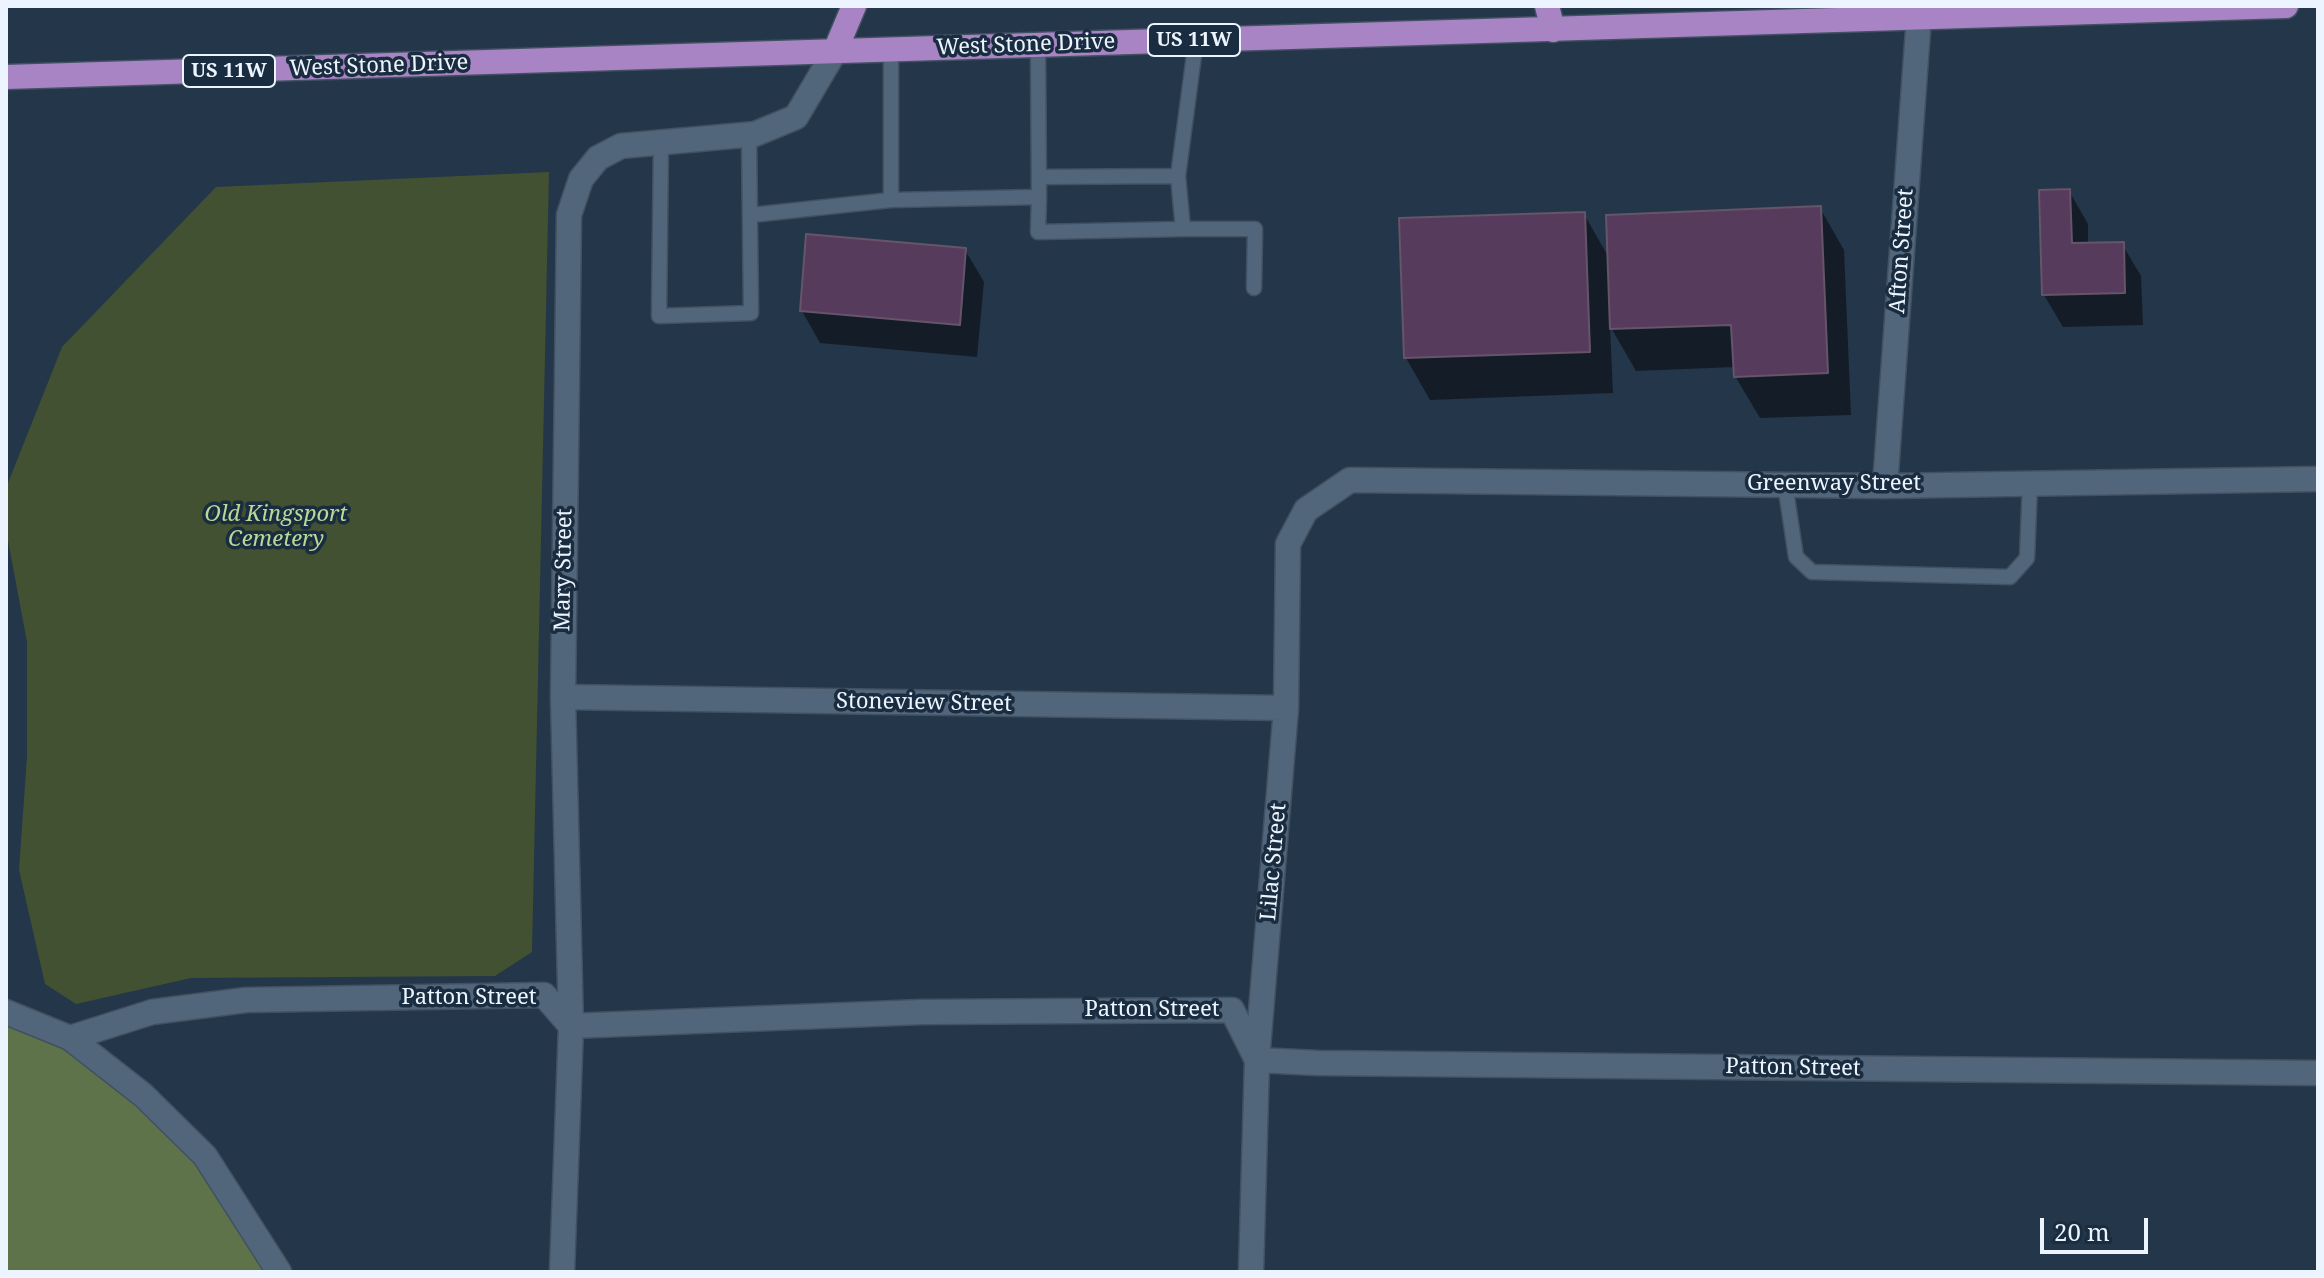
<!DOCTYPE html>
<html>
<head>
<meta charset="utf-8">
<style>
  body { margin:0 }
  #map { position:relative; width:2324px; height:1278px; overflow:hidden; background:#243649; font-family:"Noto Serif",serif }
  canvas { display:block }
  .frame { position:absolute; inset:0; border:8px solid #ecf5ff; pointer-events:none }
  .scale { position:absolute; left:2040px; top:1218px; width:108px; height:36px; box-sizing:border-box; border:4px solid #ecf5ff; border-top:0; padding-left:10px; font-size:24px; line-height:28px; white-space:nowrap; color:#ecf5ff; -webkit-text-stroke:6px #1a2c3f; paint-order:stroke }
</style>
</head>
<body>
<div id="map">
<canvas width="2324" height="1278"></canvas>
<div class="frame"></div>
<div class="scale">20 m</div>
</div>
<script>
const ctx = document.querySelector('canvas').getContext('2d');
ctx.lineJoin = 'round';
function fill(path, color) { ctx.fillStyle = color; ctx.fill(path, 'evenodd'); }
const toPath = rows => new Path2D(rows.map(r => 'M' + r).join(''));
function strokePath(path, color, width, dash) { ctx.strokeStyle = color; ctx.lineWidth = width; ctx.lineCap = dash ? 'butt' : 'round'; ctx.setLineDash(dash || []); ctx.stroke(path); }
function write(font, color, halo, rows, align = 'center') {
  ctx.font = font + ' "Noto Serif",serif'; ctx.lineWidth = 7; ctx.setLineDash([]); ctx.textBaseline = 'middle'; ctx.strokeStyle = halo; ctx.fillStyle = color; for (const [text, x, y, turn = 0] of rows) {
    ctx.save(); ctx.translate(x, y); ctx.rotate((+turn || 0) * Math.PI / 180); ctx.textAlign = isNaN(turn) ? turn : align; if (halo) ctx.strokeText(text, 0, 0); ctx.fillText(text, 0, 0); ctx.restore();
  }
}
const green = toPath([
  [549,172,532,952,495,976,191,978,76,1004,45,984,19,870,27,756,27,642,6,530,6,488,62,347,216,187]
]);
const forest = toPath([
  [6,1012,143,1095,279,1272,6,1272]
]);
const shadow = toPath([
  [2069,191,2088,224,2088,245,2122,244,2141,276,2143,325,2063,327,2044,295],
  [1820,208,1844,250,1851,415,1760,418,1735,376,1735,367,1636,371,1610,326,1613,393,1430,400,1406,358,1584,214,1609,258],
  [965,250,984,282,977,357,820,343,802,311]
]);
const building = toPath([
  [2070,189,2072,243,2124,242,2125,293,2042,295,2039,190,2070,189],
  [1821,206,1828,373,1734,377,1731,325,1610,329,1606,215,1821,206],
  [1585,212,1590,352,1404,358,1399,218,1585,212],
  [806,234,966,248,960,325,800,311,806,234]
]);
const service = toPath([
  [891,49,891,200,1039,197,1038,45],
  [661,142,659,316,751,313,749,134],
  [1178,176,1196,40],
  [1039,177,1178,176,1183,229,1038,232,1039,197],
  [751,215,891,200],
  [1183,229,1255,229,1254,288],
  [1785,484,1796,557,1812,572,2010,577,2027,558,2030,483]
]);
const minor = toPath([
  [1885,486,1919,16],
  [563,697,1286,708],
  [6,1012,70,1038,143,1095,205,1156,279,1272],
  [70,1038,152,1012,246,1000,544,995,571,1026,922,1012,1232,1010,1257,1060,1318,1063,2318,1073],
  [562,1272,571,1026,563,697,569,215,581,179,598,158,621,146,755,134,796,117,835,51],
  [1251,1272,1257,1060,1286,708,1288,544,1306,510,1350,480,1885,486,2318,479]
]);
const trunk = toPath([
  [1547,6,1553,30],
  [835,51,854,6],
  [6,77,2286,6]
]);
const shields = [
  [1194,40,92],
  [229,71,92]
];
const shieldNames = [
  ["US 11W",1194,40],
  ["US 11W",229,71]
];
const streetNames = [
  ["West Stone Drive",1026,45,-2],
  ["West Stone Drive",379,66,-2],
  ["Afton Street",1902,251,-86],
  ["Greenway Street",1834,484],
  ["Mary Street",564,570,-89],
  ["Stoneview Street",924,703,1],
  ["Lilac Street",1274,862,-85],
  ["Patton Street",469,998],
  ["Patton Street",1152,1010],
  ["Patton Street",1793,1068,1]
];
const parkNames = [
  ["Old Kingsport",276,515],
  ["Cemetery",276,540]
];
fill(green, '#415132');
fill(forest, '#5f734b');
fill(shadow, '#0007');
fill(building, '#573b5c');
strokePath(building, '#66546a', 2);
strokePath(service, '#425161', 17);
strokePath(minor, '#425161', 27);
strokePath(trunk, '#425161', 27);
strokePath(service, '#52667b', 14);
strokePath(minor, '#52667b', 24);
strokePath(trunk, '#a884c4', 24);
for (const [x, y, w] of shields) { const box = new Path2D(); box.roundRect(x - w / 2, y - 16, w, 32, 6); ctx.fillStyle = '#1a2c3f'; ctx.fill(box); strokePath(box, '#ecf5ff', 2); }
write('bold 20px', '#ecf5ff', null, shieldNames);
write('22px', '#ecf5ff', '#1a2c3f', streetNames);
write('italic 22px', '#b8d997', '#1a2c3f', parkNames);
</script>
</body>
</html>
